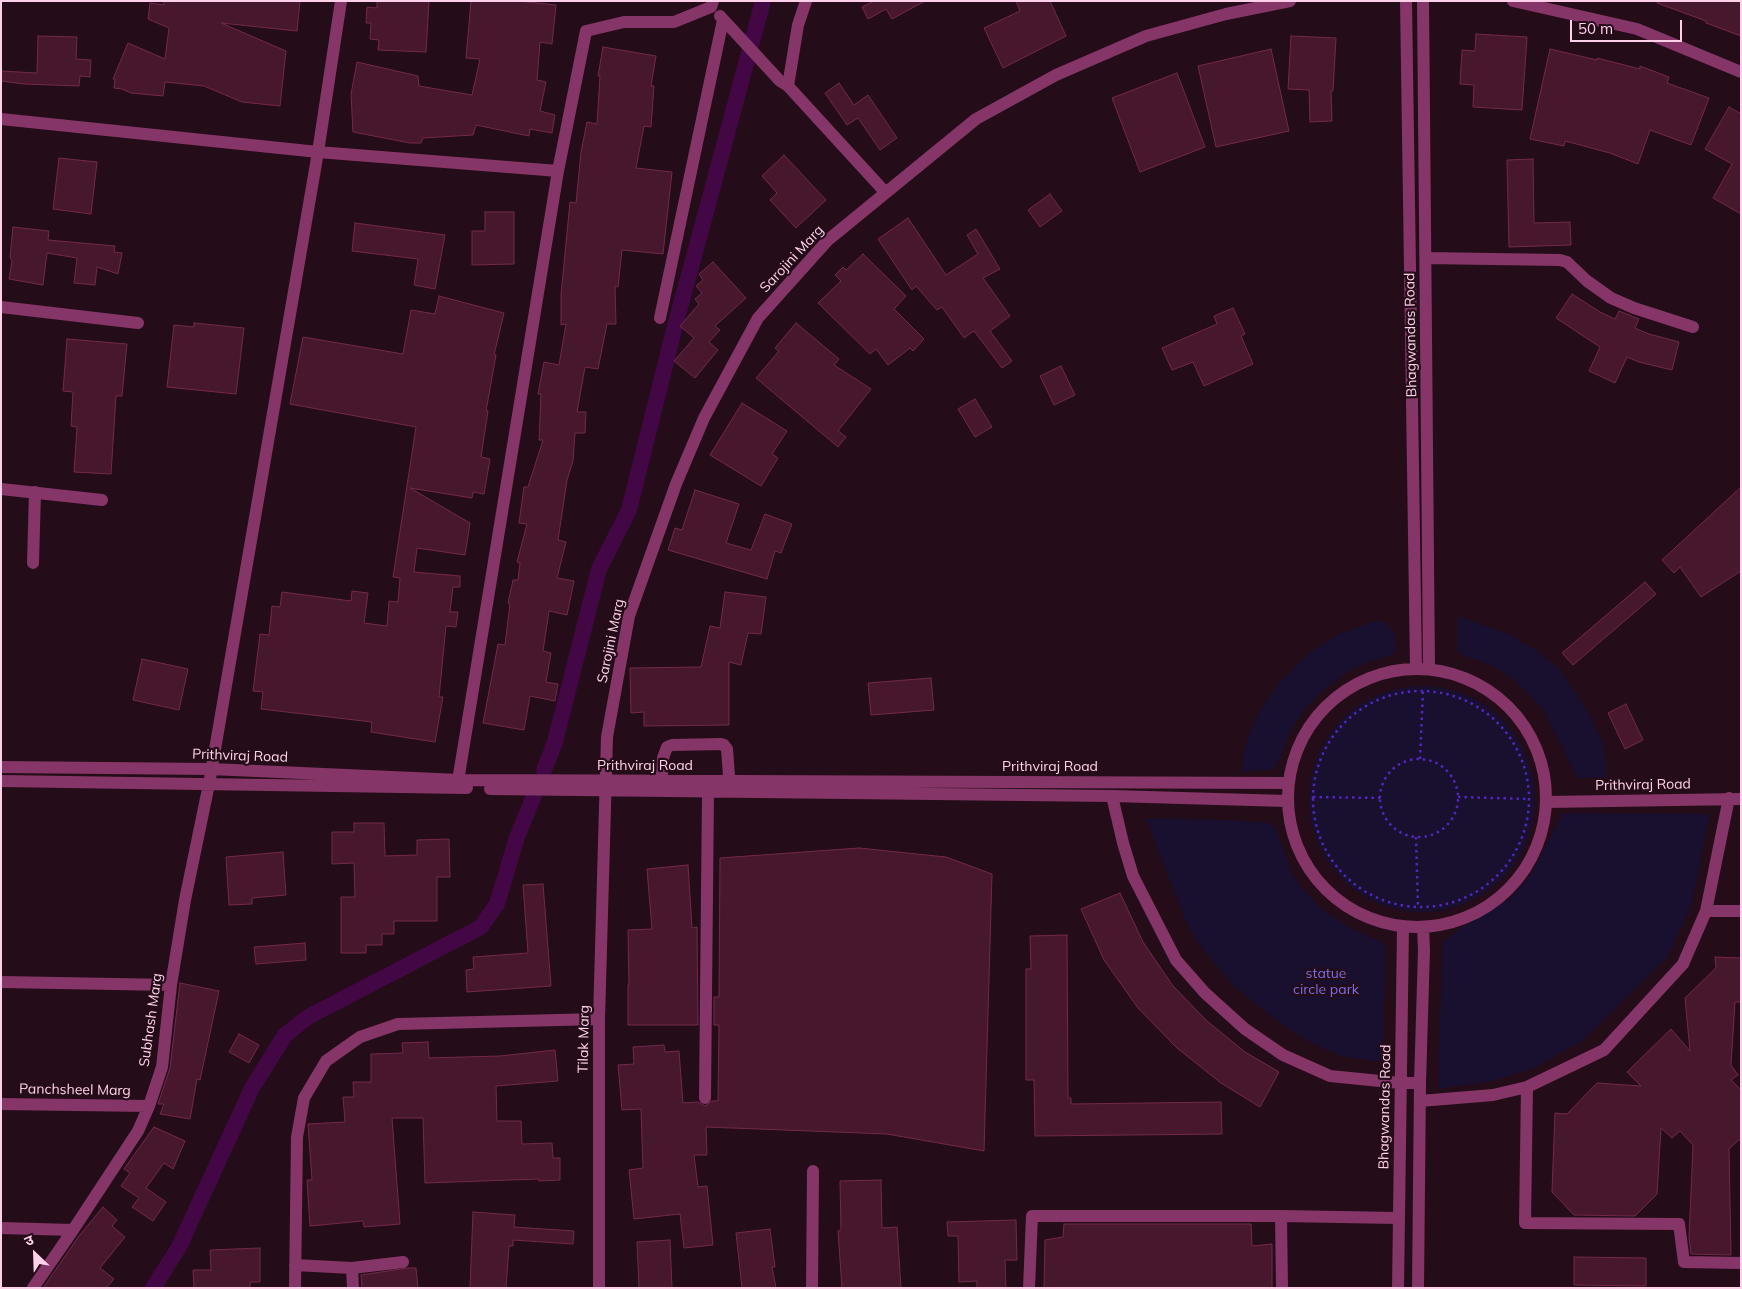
<!DOCTYPE html>
<html>
<head>
<meta charset="utf-8">
<style>
  body { margin:0 }
  #map { position:relative; width:1742px; height:1289px; overflow:hidden; background:#240d18; font-family:Mulish,"Noto Sans Devanagari",sans-serif }
  canvas { display:block }
  .frame { position:absolute; inset:0; border:2px solid #ffd0ea; pointer-events:none }
  .north { position:absolute; left:10px; top:1229px; width:50px; height:50px; -webkit-text-stroke:4px #240d18; paint-order:stroke; rotate:336deg; font-size:14px; font-weight:700; line-height:20px; text-align:center; color:#ffd0ea }
  .north::after { content:''; display:block; margin:auto; width:18px; height:22px; background:#ffd0ea; clip-path:polygon(50% 0,100% 100%,50% 72%,0 100%) }
  .scale { position:absolute; left:1570px; top:20px; width:112px; height:22px; box-sizing:border-box; border:2px solid #ffd0ea; border-top:0; padding-left:6px; font-size:15px; line-height:18px; white-space:nowrap; color:#ffd0ea; -webkit-text-stroke:4px #240d18; paint-order:stroke }
</style>
</head>
<body>
<div id="map">
<canvas width="1742" height="1289"></canvas>
<div class="frame"></div>
<div class="north">उ</div>
<div class="scale">50 m</div>
</div>
<script>
const ctx = document.querySelector('canvas').getContext('2d');
ctx.lineJoin = 'round';
function fill(path, color) { ctx.fillStyle = color; ctx.fill(path, 'evenodd'); }
const toPath = rows => new Path2D(rows.map(r => 'M' + r).join(''));
function strokePath(path, color, width, dash) { ctx.strokeStyle = color; ctx.lineWidth = width; ctx.lineCap = dash ? 'butt' : 'round'; ctx.setLineDash(dash || []); ctx.stroke(path); }
function write(font, color, halo, rows, align = 'center') {
  ctx.font = font + ' Mulish,sans-serif'; ctx.lineWidth = 4.5; ctx.setLineDash([]); ctx.textBaseline = 'middle'; ctx.strokeStyle = halo; ctx.fillStyle = color; for (const [text, x, y, turn = 0] of rows) {
    ctx.save(); ctx.translate(x, y); ctx.rotate((+turn || 0) * Math.PI / 180); ctx.textAlign = isNaN(turn) ? turn : align; if (halo) ctx.strokeText(text, 0, 0); ctx.fillText(text, 0, 0); ctx.restore();
  }
}
const green = toPath([
  [1460,617,1504,632,1536,650,1559,668,1590,715,1603,742,1607,764,1607,777,1589,778,1577,777,1545,712,1526,691,1513,679,1493,666,1461,654,1458,650,1458,619],
  [1376,621,1385,621,1395,634,1396,646,1394,654,1363,664,1346,673,1317,696,1304,710,1291,731,1275,769,1242,772,1244,750,1252,728,1259,712,1280,682,1306,656,1323,644,1341,633],
  '1309 799a113 113 0 1 1 226 0a113 113 0 1 1-226 0Z',
  [1563,813,1710,814,1692,904,1668,957,1584,1040,1534,1068,1494,1081,1438,1089,1443,942,1461,928,1510,898,1531,874],
  [1146,818,1232,820,1268,823,1276,828,1292,873,1303,889,1321,908,1347,926,1382,942,1386,946,1383,1062,1344,1057,1321,1047,1300,1036,1274,1018,1235,987,1199,944,1184,917]
]);
const canal = toPath([
  [544,770,555,742,599,569,629,510,674,330,763,1],
  [153,1288,179,1247,252,1088,285,1035,308,1017,481,927,497,904,517,837,534,796]
]);
const building = toPath([
  [164,1,300,1,297,31,221,23,286,51,280,106,242,102,204,86,165,82,163,96,131,93,122,89,114,88,115,79,113,79,128,43,165,59,169,28,148,19,150,3,164,5,164,1],
  [377,1,429,1,426,52,378,50,379,40,370,39,371,23,366,23,367,7,377,8,377,1],
  [471,1,519,1,556,5,552,44,540,42,537,80,546,82,540,111,555,115,552,133,530,129,529,136,476,125,473,135,423,138,421,143,410,143,353,132,351,94,357,62,418,76,419,86,472,95,480,59,466,58,471,1],
  [874,1,925,1,892,19,886,9,868,19,862,7,874,1],
  [1016,1,1050,1,1066,36,1003,68,984,28,1020,11,1016,1],
  [1658,1,1741,1,1741,36,1706,23,1706,21,1657,3,1658,1],
  [1476,34,1527,37,1522,110,1473,107,1474,85,1460,84,1462,50,1475,51,1476,34],
  [38,36,77,37,76,59,91,60,90,77,80,76,79,86,24,84,1,81,1,71,37,73,38,36],
  [1291,36,1336,38,1333,91,1331,91,1332,121,1310,122,1309,90,1288,89,1291,36],
  [603,47,656,56,651,86,654,86,651,127,644,126,636,168,672,172,663,254,622,250,618,287,615,286,616,324,607,324,598,369,585,367,577,412,586,412,585,433,575,433,573,461,567,480,558,540,566,542,557,578,574,581,567,615,549,611,543,651,551,653,546,682,558,684,555,701,530,696,524,730,483,723,498,644,505,645,510,604,508,603,513,580,518,580,520,563,517,562,527,524,519,523,524,487,528,487,543,440,539,440,541,394,538,394,544,362,559,365,566,324,561,325,561,295,570,202,576,203,581,152,587,122,597,124,600,76,598,76,603,47],
  [1271,49,1289,131,1216,147,1198,66,1271,49],
  [1550,49,1597,60,1597,58,1640,69,1640,66,1669,77,1667,83,1709,98,1691,145,1650,130,1638,164,1610,153,1565,141,1564,146,1530,139,1550,49],
  [1177,73,1205,147,1140,172,1112,98,1177,73],
  [839,83,854,105,868,95,897,138,880,150,858,118,847,125,825,93,839,83],
  [1729,107,1741,114,1741,214,1713,198,1732,164,1705,149,1729,107],
  [784,155,826,200,796,228,770,200,777,193,762,176,784,155],
  [59,158,97,162,91,214,53,209,59,158],
  [1533,159,1534,223,1570,222,1571,245,1509,247,1507,160,1533,159],
  [1050,194,1062,211,1040,227,1028,210,1050,194],
  [485,212,514,212,514,264,472,265,472,231,485,231,485,212],
  [908,218,946,275,978,254,967,235,976,229,1000,269,983,278,1010,316,990,331,1012,361,1002,368,974,331,964,338,942,307,937,310,916,286,912,290,878,239,908,218],
  [355,223,445,235,435,289,414,285,418,259,352,251,355,223],
  [13,227,49,231,48,240,115,246,114,252,122,253,118,274,97,267,95,285,74,283,77,258,47,253,43,285,9,279,12,261,10,257,13,227],
  [863,254,906,296,894,309,924,339,913,351,910,348,888,365,876,349,870,354,818,303,841,281,835,275,843,267,846,270,863,254],
  [713,262,746,298,715,326,720,330,709,342,718,350,695,378,674,361,694,338,680,326,699,304,695,299,702,293,696,286,703,280,699,274,713,262],
  [1572,294,1600,312,1615,319,1619,311,1639,319,1635,328,1649,334,1679,342,1672,370,1639,362,1627,357,1615,383,1589,371,1600,347,1556,318,1572,294],
  [439,296,504,313,494,355,496,355,486,411,488,411,481,457,490,459,484,494,473,492,472,498,410,488,470,523,465,555,417,548,414,572,460,576,460,587,453,587,450,612,458,612,456,627,446,626,439,697,443,697,435,742,371,732,372,722,261,709,263,692,253,691,260,634,269,635,272,606,280,607,282,592,351,601,352,591,368,593,364,623,387,626,389,601,398,602,400,578,393,577,416,427,290,404,303,337,403,354,411,310,435,314,439,296],
  [1233,308,1245,334,1241,336,1253,364,1204,386,1193,362,1172,370,1162,348,1217,324,1214,316,1233,308],
  [194,323,244,328,236,394,167,387,174,325,194,327,194,323],
  [796,323,839,359,834,365,871,389,838,431,846,437,838,447,756,378,779,351,775,348,796,323],
  [67,339,127,344,122,396,116,396,111,474,74,472,77,427,71,426,73,392,63,391,67,339],
  [1061,366,1075,395,1054,405,1040,376,1061,366],
  [975,399,992,427,975,437,958,409,975,399],
  [742,403,787,431,772,454,778,458,761,486,710,455,742,403],
  [1741,487,1741,571,1701,597,1680,567,1674,573,1662,560,1741,487],
  [695,490,739,504,726,543,751,550,765,514,792,524,781,553,775,551,767,579,668,550,675,528,682,530,695,490],
  [1645,582,1656,594,1573,665,1562,653,1645,582],
  [725,592,766,597,761,634,748,633,741,665,729,662,729,725,644,726,644,712,631,713,630,668,701,667,710,626,720,628,725,592],
  [142,659,188,669,179,710,133,700,142,659],
  [931,678,934,710,871,715,868,683,931,678],
  [1626,704,1643,740,1625,749,1608,713,1626,704],
  [354,823,384,823,385,856,417,855,417,840,449,839,450,877,437,877,437,921,394,921,394,934,382,934,382,945,366,945,366,953,341,953,341,897,355,897,354,863,332,864,332,832,354,832,354,823],
  [859,848,946,857,992,874,984,1151,887,1134,706,1127,707,1155,694,1155,698,1187,707,1186,713,1245,684,1248,680,1214,634,1219,629,1170,643,1168,641,1109,622,1110,618,1065,634,1064,633,1047,664,1045,665,1052,679,1051,683,1103,698,1102,705,1106,712,1101,718,1101,719,1025,714,1025,714,997,719,997,720,858,859,848],
  [283,852,286,895,252,898,252,904,229,905,226,857,283,852],
  [688,865,692,928,697,927,698,1025,628,1025,628,985,629,985,628,930,652,929,647,869,688,865],
  [543,884,551,986,467,992,466,970,474,969,473,957,528,953,523,885,543,884],
  [1120,893,1143,942,1173,986,1207,1021,1245,1052,1279,1072,1260,1107,1221,1083,1177,1048,1138,1008,1104,960,1081,909,1120,893],
  [1067,935,1068,1098,1071,1098,1071,1104,1221,1102,1222,1134,1035,1136,1034,1080,1026,1080,1026,969,1031,969,1030,936,1067,935],
  [305,943,306,960,256,964,254,947,305,943],
  [1715,957,1741,958,1741,1002,1735,1002,1731,1065,1738,1075,1731,1080,1741,1090,1741,1138,1729,1149,1731,1255,1691,1254,1689,1238,1693,1145,1680,1131,1672,1138,1661,1128,1657,1194,1635,1216,1574,1215,1552,1192,1555,1113,1567,1114,1597,1083,1641,1086,1627,1072,1671,1029,1690,1051,1685,998,1716,968,1715,957],
  [180,983,219,991,200,1080,197,1079,190,1119,160,1114,164,1104,158,1104,170,1068,180,983],
  [239,1034,259,1045,249,1063,229,1052,239,1034],
  [428,1042,429,1058,500,1056,555,1050,558,1081,496,1086,497,1121,521,1121,522,1144,552,1143,553,1158,560,1158,560,1180,539,1181,539,1179,425,1183,423,1118,392,1118,400,1224,364,1227,363,1221,310,1226,307,1180,312,1180,308,1124,345,1122,343,1097,354,1097,353,1082,371,1082,371,1054,403,1053,402,1043,428,1042],
  [154,1127,185,1141,173,1169,164,1163,146,1188,166,1202,153,1221,132,1207,139,1198,121,1186,130,1173,124,1169,154,1127],
  [881,1180,882,1228,897,1227,901,1288,842,1288,838,1231,841,1230,840,1181,881,1180],
  [103,1207,117,1220,112,1226,125,1237,100,1268,114,1279,106,1288,43,1288,79,1236,103,1207],
  [473,1212,515,1215,514,1227,574,1231,573,1244,513,1240,513,1246,509,1246,506,1288,470,1288,473,1212],
  [1016,1220,1017,1260,1005,1260,1006,1288,977,1288,977,1281,959,1282,958,1236,948,1236,947,1222,1016,1220],
  [1064,1224,1251,1224,1252,1246,1272,1244,1272,1288,1044,1288,1045,1240,1063,1237,1064,1224],
  [770,1229,775,1267,772,1267,776,1288,742,1288,736,1233,770,1229],
  [670,1240,672,1288,639,1288,637,1242,670,1240],
  [260,1248,260,1282,250,1282,250,1288,194,1288,193,1270,211,1270,210,1250,260,1248],
  [1574,1257,1646,1258,1646,1286,1574,1285,1574,1257],
  [408,1268,416,1268,418,1288,362,1288,361,1275,408,1268]
]);
const path = toPath([
  '1313 799a108 108 0 1 1 216 0a108 108 0 1 1-216 0Z',
  [1420,759,1423,691],
  '1380 798a39 39 0 1 1 78 0a39 39 0 1 1-78 0Z',
  [1313,797,1380,798],
  [1458,797,1528,799],
  [1416,837,1418,907]
]);
const minor = toPath([
  [1406,1,1416,668],
  [1423,1,1429,669],
  [1513,1,1637,29,1741,72],
  [720,16,780,81,788,86,885,192],
  [788,86,798,25,806,1],
  [1,119,318,152,558,171],
  [1426,258,1560,260,1567,262,1587,281,1611,298,1634,308,1693,327],
  [1,307,138,323],
  [660,318,723,20],
  [1,489,102,500],
  [33,563,35,492],
  '1288 798a129 129 0 1 1 258 0a129 129 0 1 1-258 0Z',
  [1,767,211,769,459,780,1288,783],
  [1,781,467,788],
  [457,787,558,171,586,31,624,22,674,22,711,7,713,1],
  [490,789,1112,796,1287,801],
  [661,789,663,758,667,747,672,745,721,744,724,745,727,749,730,789],
  [1112,796,1123,843,1133,876,1176,960,1205,993,1245,1029,1283,1055,1330,1076,1400,1083,1420,1083],
  [1547,802,1741,799],
  [1706,911,1741,911],
  [1,982,171,985],
  [1527,1087,1525,1223,1679,1224,1684,1262,1741,1263],
  [705,1098,708,791],
  [1420,1101,1493,1095,1527,1087,1604,1050,1683,964,1706,911,1729,798],
  [1,1104,149,1106],
  [1,1228,73,1230],
  [295,1265,352,1268,403,1262],
  [352,1268,353,1288],
  [33,1288,73,1230,138,1131,149,1106,162,1067,171,985,185,900,209,784,318,152,341,1],
  [295,1288,297,1137,304,1098,326,1061,360,1037,398,1024,599,1019],
  [599,1288,599,1019,607,737,629,616,676,484,704,418,758,318,828,240,976,119,1056,75,1146,36,1226,14,1290,1],
  [812,1288,813,1171],
  [1029,1288,1032,1216,1281,1216],
  [1282,1288,1281,1216,1398,1218],
  [1398,1288,1403,927],
  [1418,1288,1420,1083,1424,950,1423,927]
]);
const streetNames = [
  ["Sarojini Marg",792,259,-47],
  ["Bhagwandas Road",1411,335,-91],
  ["Sarojini Marg",611,641,-78],
  ["Prithviraj Road",240,756,2],
  ["Prithviraj Road",645,766],
  ["Prithviraj Road",1050,767],
  ["Prithviraj Road",1643,785,-1],
  ["Subhash Marg",151,1020,-82],
  ["Tilak Marg",584,1039,-89],
  ["Panchsheel Marg",75,1090,1],
  ["Bhagwandas Road",1385,1107,-89]
];
const parkNames = [
  ["statue",1326,974],
  ["circle park",1326,990]
];
fill(green, '#190f2f');
strokePath(canal, '#420744', 16);
fill(building, '#47182d');
strokePath(building, '#74284b', 1);
strokePath(path, '#5127bc', 2.5, [2.5, 4]);
strokePath(minor, '#863568', 12);
write('14px', '#ffd0ea', '#240d18', streetNames);
write('14px', '#7a6eea', '#240d18', parkNames);
</script>
</body>
</html>
